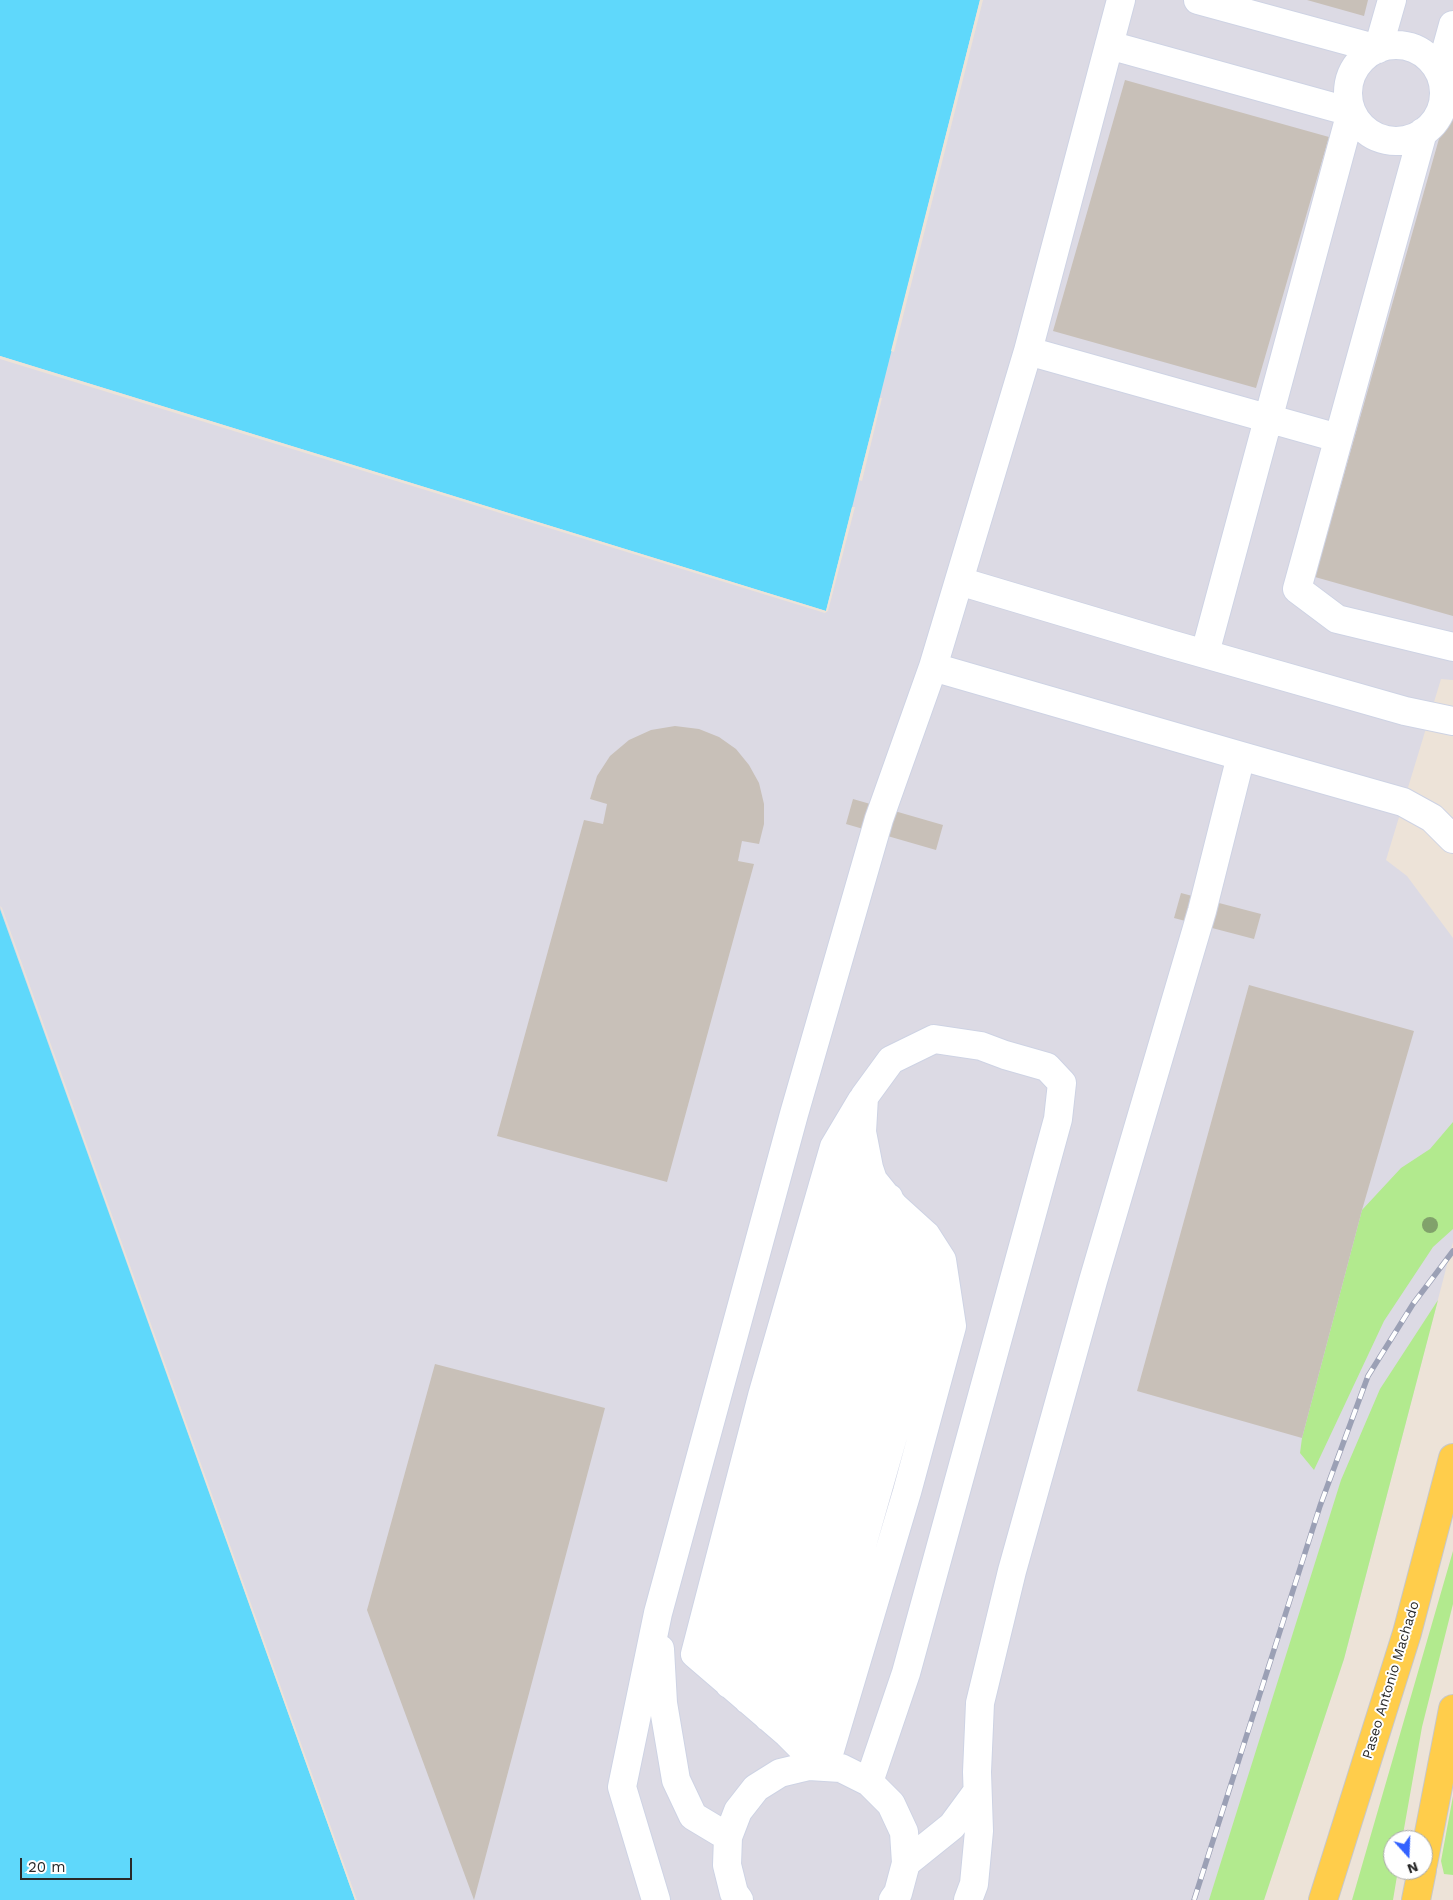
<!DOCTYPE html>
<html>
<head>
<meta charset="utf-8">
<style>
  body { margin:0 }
  #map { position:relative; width:1453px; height:1900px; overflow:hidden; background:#ede3d8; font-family:"Work Sans",sans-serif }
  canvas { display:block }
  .north { position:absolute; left:1383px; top:1830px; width:50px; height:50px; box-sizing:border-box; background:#fff; border:1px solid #a9a9a9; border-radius:50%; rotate:160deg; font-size:14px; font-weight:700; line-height:20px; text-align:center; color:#292929 }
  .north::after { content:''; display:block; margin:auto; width:18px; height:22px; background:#3362ff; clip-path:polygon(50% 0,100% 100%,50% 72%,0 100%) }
  .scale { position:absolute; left:20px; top:1858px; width:112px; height:22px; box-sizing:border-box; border:2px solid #292929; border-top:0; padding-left:6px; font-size:15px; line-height:18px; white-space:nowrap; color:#292929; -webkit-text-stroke:4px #fff; paint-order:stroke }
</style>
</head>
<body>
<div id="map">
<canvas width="1453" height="1900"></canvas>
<div class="north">N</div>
<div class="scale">20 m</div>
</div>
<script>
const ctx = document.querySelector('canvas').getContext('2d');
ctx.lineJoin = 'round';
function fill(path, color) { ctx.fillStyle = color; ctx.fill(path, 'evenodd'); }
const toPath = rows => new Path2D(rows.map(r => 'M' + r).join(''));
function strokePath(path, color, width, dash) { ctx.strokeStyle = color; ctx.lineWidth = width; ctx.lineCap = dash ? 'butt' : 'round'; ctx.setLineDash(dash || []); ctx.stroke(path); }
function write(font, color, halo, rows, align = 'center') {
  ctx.font = font + ' "Work Sans",sans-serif'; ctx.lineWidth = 4; ctx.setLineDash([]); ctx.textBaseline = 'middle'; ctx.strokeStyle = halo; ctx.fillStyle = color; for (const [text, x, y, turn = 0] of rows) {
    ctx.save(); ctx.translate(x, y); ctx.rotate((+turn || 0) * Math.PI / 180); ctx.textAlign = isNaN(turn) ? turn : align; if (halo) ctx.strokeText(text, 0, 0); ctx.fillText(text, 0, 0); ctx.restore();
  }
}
const industrial = toPath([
  [980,0,1453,0,1453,680,1441,679,1386,860,1407,876,1453,938,1453,1242,1344,1659,1264,1900,355,1900,0,909,0,356,826,611]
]);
const green = toPath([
  [1453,1122,1453,1229,1433,1247,1384,1321,1314,1470,1300,1453,1302,1438,1362,1210,1401,1168,1430,1149],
  [1438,1300,1344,1659,1264,1900,1209,1900,1341,1480,1380,1389],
  [1453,1551,1453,1604,1422,1727,1402,1840,1393,1840,1393,1870,1398,1870,1393,1900,1352,1900],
  [1453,1796,1453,1875,1444,1874,1441,1861]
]);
const water = toPath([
  [0,0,980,0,826,611,0,356],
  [0,909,355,1900,0,1900]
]);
const pier = toPath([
  [980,0,983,0,894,352,891,351],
  [0,356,826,611,852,507,855,507,828,611,825,613,0,359],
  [880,398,882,398,862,481,859,480],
  [0,906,2,908,357,1900,355,1900]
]);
const building = toPath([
  [1307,0,1368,0,1364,16],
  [1125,80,1329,137,1256,388,1053,331],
  [1446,114,1453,116,1453,616,1315,577],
  [675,726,699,729,719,737,736,749,749,765,759,783,764,804,764,824,759,844,742,841,738,861,754,864,667,1182,497,1136,584,820,603,824,607,804,590,799,597,776,610,756,629,740,651,730],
  [853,799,943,825,936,850,846,824],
  [1181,893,1261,914,1254,939,1174,918],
  [1249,985,1414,1031,1362,1210,1302,1438,1137,1391],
  [435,1364,605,1408,474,1900,367,1610]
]);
const minor = toPath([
  [1121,0,1028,351,933,667,1241,756,1403,802,1432,818,1453,839],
  [1198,0,1378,49,1392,0],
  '1348 93a48 48 0 1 1 96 0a48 48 0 1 1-96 0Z',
  [1109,45,1351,112,1205,653],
  [1440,72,1453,25],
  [1423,132,1297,589,1337,619,1453,647],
  [1028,351,1338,438],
  [959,581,1170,644,1405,711,1453,721],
  [716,1647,861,1140],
  [660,1649,663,1703,676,1780,693,1816,728,1837],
  [729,1684,873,1180],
  [748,1700,889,1198],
  [768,1717,907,1218],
  [788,1734,926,1235],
  [804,1748,940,1272],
  [820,1766,788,1734,695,1654,762,1396,834,1147,862,1100],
  [825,1767,907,1492,952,1326,942,1260,926,1235,894,1206,873,1180,869,1168,862,1132,864,1097,891,1060,934,1039,981,1046,1005,1055,1047,1067,1062,1083,1058,1119,906,1673,869,1782],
  [906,1863,952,1826,977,1792],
  [656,1900,622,1787,658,1613,794,1114,879,819,933,667],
  [739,1900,734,1893,727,1865,728,1837,738,1811,756,1788,780,1773,809,1766,841,1768,869,1782,891,1804,904,1832,906,1863,898,1893,893,1900],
  [968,1900,974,1884,979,1831,977,1772,980,1703,1012,1571,1093,1281,1202,911,1241,756]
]);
const major = toPath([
  [1423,1864,1453,1709],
  [1323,1900,1407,1633,1453,1458],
  [1416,1900,1422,1870]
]);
const rail = toPath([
  [1194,1900,1320,1506,1368,1376,1413,1304,1453,1251]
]);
const trees = [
  [1430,1225]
];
const streetNames = [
  ["Paseo Antonio Machado",1391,1680,-73]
];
fill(industrial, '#dcdae4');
fill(green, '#b2ea8e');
fill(water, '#5fd8fb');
fill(pier, '#ede3d8');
fill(building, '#c8c0b8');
strokePath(minor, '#ced3e4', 30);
strokePath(major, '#c7c7c7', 30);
strokePath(minor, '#fff', 28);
strokePath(major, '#ffcd4b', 28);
strokePath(rail, '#9ba0b5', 5.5);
strokePath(rail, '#fff', 4, [11]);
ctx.fillStyle = '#81a26b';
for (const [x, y] of trees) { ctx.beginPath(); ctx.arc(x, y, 8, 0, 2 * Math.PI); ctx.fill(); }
write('14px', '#292929', '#fff', streetNames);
</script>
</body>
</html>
